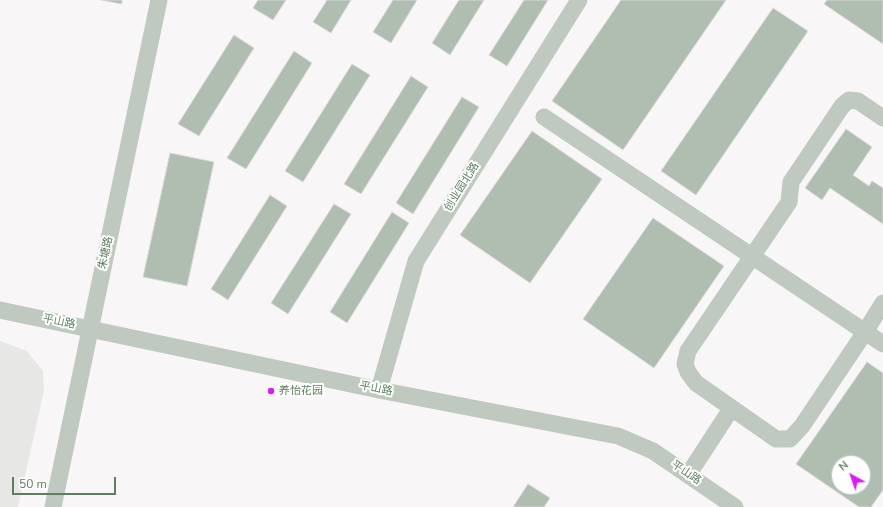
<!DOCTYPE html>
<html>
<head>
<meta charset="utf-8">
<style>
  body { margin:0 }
  #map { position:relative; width:883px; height:507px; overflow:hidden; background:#f9f6f7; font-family:"Nunito Sans",sans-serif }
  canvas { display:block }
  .north { position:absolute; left:831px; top:455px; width:40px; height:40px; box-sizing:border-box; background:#fff; border:1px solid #becbbf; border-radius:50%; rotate:320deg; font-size:11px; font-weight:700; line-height:16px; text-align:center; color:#5d7e60 }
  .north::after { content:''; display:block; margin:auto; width:14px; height:18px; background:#d71df3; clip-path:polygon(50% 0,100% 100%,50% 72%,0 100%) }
  .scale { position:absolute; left:12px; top:477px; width:104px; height:18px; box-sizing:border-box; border:2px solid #5d7e60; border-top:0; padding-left:5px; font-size:12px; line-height:14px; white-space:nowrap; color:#5d7e60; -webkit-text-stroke:3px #fff; paint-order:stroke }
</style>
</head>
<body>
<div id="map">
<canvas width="883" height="507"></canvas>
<div class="north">N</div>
<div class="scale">50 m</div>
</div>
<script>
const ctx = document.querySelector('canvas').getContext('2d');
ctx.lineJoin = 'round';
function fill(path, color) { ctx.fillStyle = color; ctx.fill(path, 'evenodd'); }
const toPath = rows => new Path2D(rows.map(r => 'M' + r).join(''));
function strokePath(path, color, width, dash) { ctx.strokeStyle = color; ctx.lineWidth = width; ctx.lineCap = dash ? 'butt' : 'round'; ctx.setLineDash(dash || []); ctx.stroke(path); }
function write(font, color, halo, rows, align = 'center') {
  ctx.font = font + ' "Nunito Sans","Noto Sans SC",sans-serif'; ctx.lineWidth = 4; ctx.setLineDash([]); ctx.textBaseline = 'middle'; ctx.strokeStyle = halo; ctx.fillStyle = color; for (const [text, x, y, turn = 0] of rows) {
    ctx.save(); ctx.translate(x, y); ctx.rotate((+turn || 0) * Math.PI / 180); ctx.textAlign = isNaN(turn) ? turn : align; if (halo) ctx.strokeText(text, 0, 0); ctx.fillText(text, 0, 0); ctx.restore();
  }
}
const built = toPath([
  [0,341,27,351,43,371,44,391,18,507,0,507]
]);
const building = toPath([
  [101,0,122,0,122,4,101,0],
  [258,0,286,0,273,20,253,8,258,0],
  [327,0,351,0,331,33,313,22,327,0],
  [393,0,417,0,391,43,373,32,393,0],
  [459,0,484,0,450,55,432,43,459,0],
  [524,0,548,0,507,66,489,55,524,0],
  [621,0,726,0,623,150,552,101,621,0],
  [827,0,883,0,883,44,824,4,827,0],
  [773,8,808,31,696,195,661,171,773,8],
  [234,35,254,48,199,136,178,124,234,35],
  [294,51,312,63,246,169,227,158,294,51],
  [352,64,370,75,303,182,285,171,352,64],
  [411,76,428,87,361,194,344,184,411,76],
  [462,97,479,107,413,214,396,203,462,97],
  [846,129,872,147,853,175,869,186,872,181,883,188,883,224,830,188,822,200,805,188,846,129],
  [532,131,602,179,530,283,460,235,532,131],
  [170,153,214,162,187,286,143,277,170,153],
  [270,195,287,206,228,300,211,289,270,195],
  [334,204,351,214,288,314,271,303,334,204],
  [392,212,409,223,347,323,330,312,392,212],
  [653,218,724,266,654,368,583,319,653,218],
  [867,362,883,373,883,490,871,507,859,507,796,464,867,362],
  [839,463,863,463,863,487,839,487,839,463],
  [528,484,550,498,544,507,513,507,528,484]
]);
const minor = toPath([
  [544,117,883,344],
  [883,118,858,101,849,100,842,106,791,182,789,202,688,351,685,364,688,372,696,383,776,439,790,439,802,426,865,332,883,303],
  [0,310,379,390,618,436,653,451,735,507],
  [379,390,416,261,579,0],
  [688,475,731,409],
  [53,507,159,0]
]);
const markers = [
  [271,391,4,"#d71df3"]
];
const streetNames = [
  ["创业园北路",462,187,-58],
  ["朱塘路",106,253,-78],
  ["平山路",59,322,12],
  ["平山路",376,389,11],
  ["平山路",686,473,34]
];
const poiNames = [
  ["养怡花园",279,391]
];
fill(built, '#e7e8e6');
fill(building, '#afbeb0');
strokePath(building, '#dbd9da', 1);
strokePath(minor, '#bfc9c0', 17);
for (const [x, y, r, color] of markers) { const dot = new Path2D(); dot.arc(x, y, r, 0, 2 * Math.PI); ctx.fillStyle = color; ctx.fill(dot); strokePath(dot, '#fff', 1.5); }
write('11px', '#5d7e60', '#fff', streetNames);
write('11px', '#5d7e60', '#fff', poiNames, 'left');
</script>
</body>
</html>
